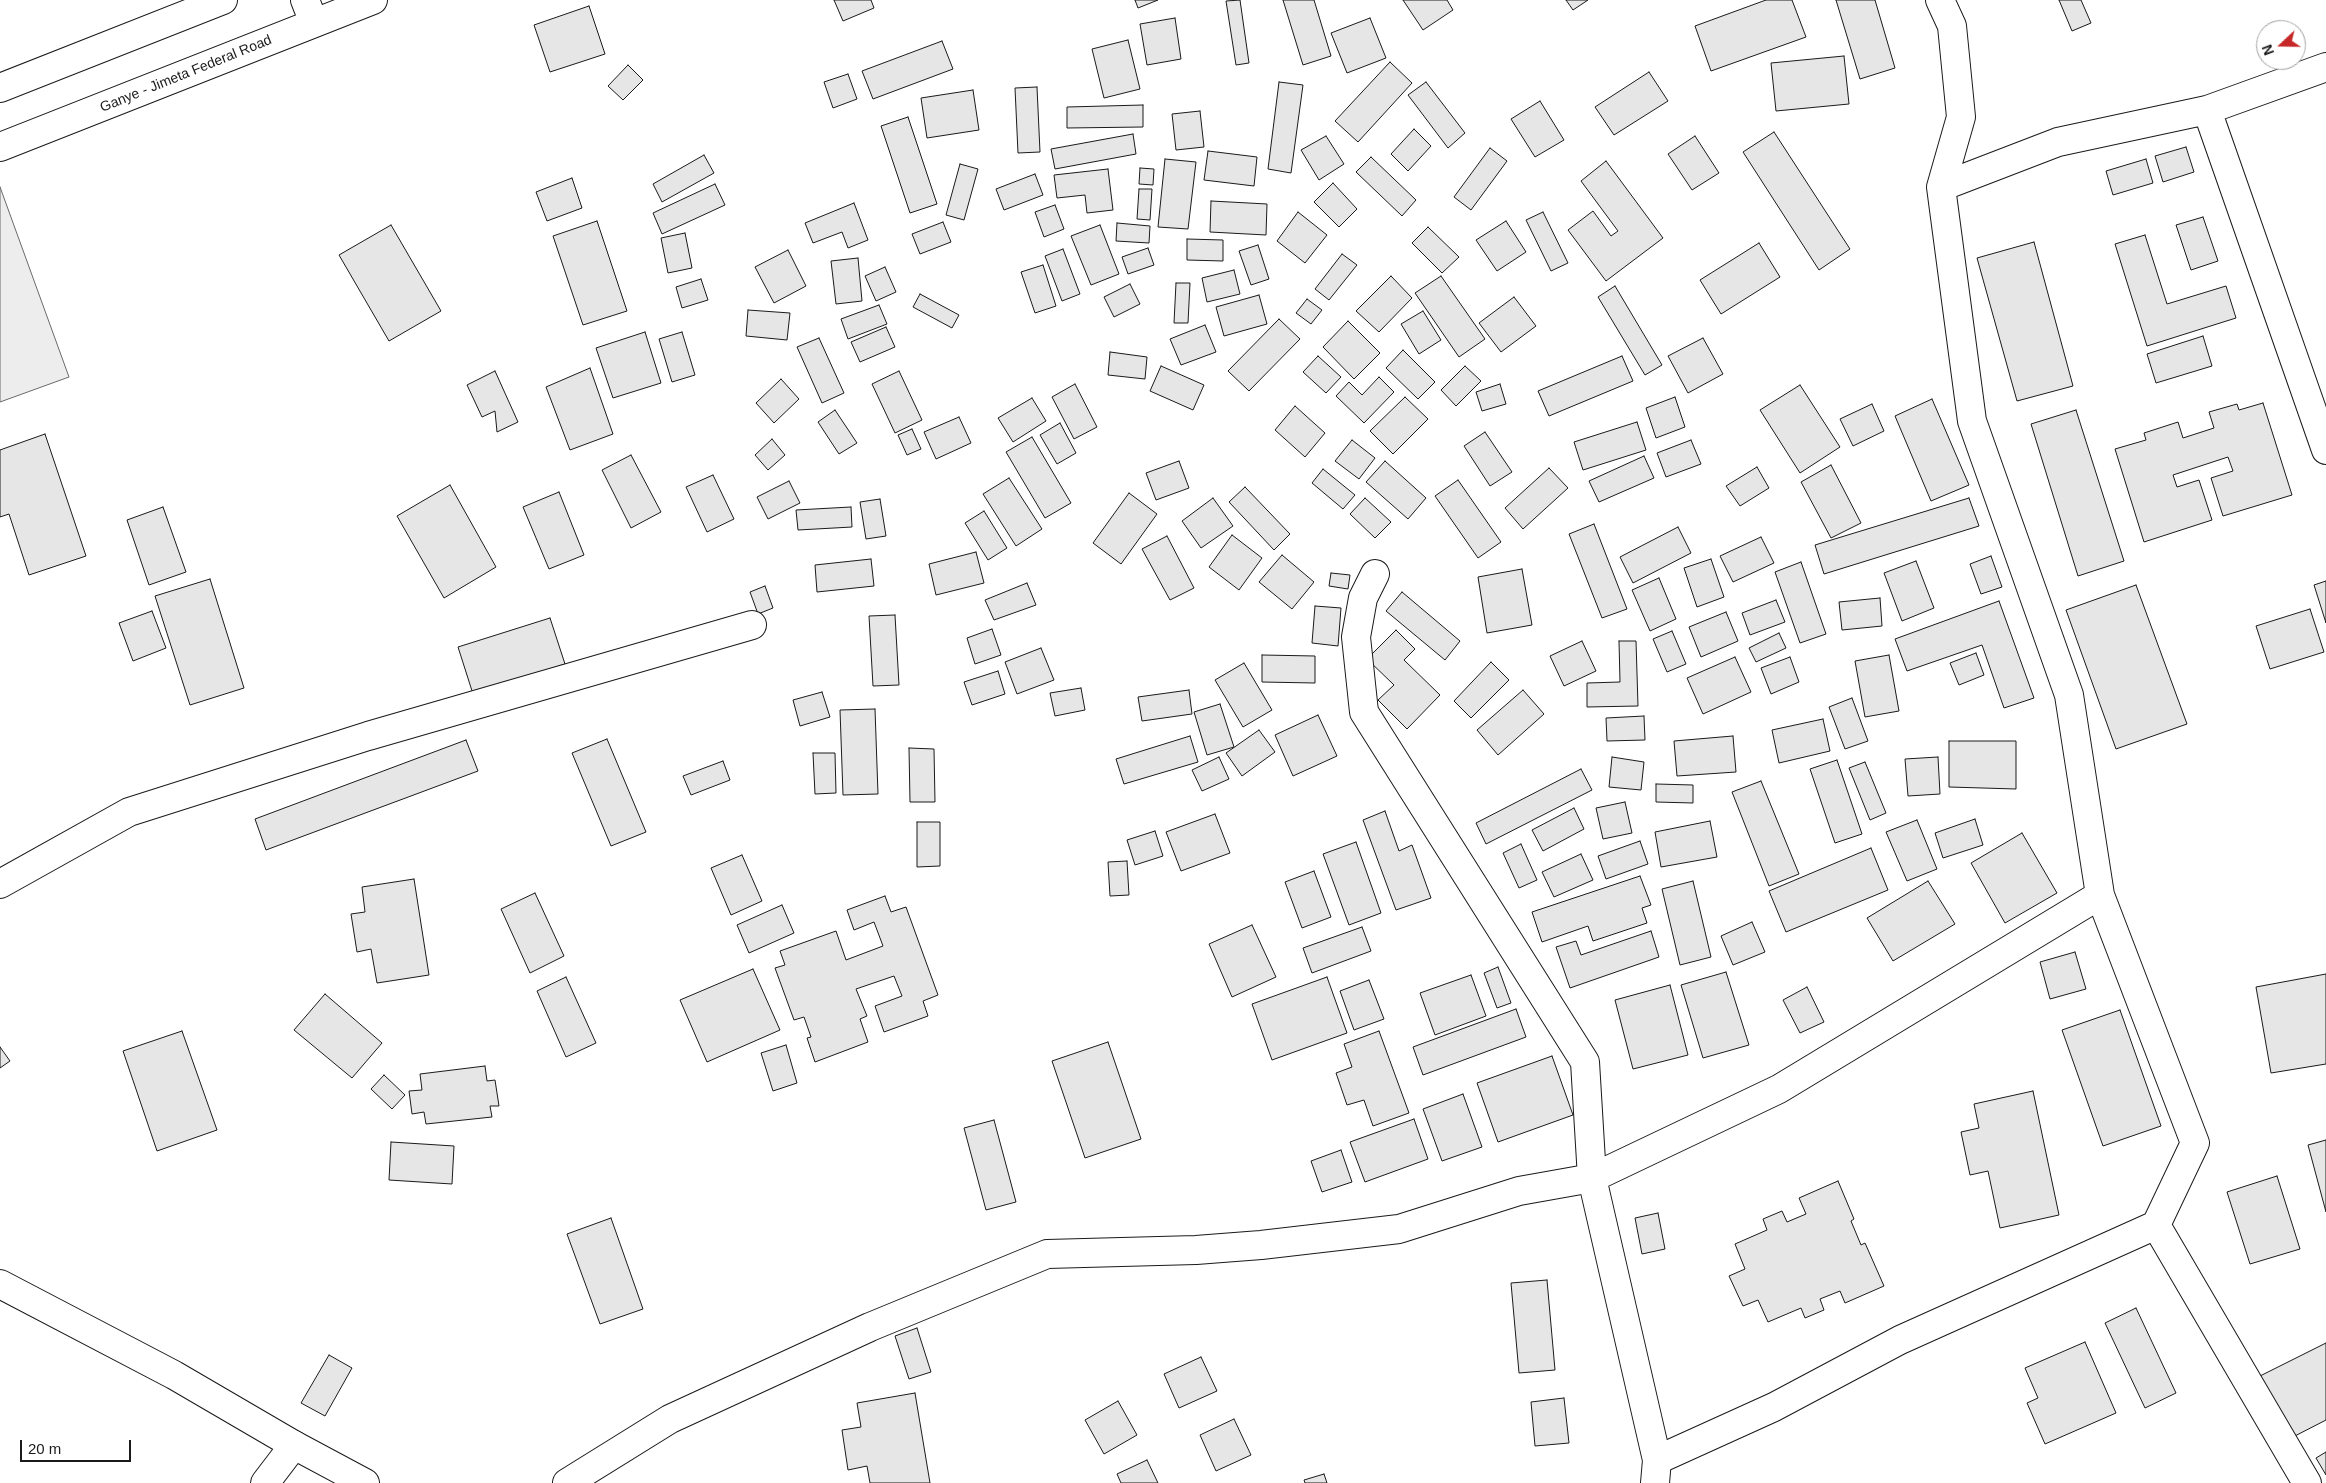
<!DOCTYPE html>
<html>
<head>
<meta charset="utf-8">
<style>
  body { margin:0 }
  #map { position:relative; width:2326px; height:1483px; overflow:hidden; background:#fff; font-family:Helvetica,sans-serif }
  canvas { display:block }
  .north { position:absolute; left:2256px; top:20px; width:50px; height:50px; box-sizing:border-box; background:#fff; border:1px solid #a3a3a3; border-radius:50%; rotate:249deg; font-size:14px; font-weight:700; line-height:20px; text-align:center; color:#1a1a1a }
  .north::after { content:''; display:block; margin:auto; width:18px; height:22px; background:#c62828; clip-path:polygon(50% 0,100% 100%,50% 72%,0 100%) }
  .scale { position:absolute; left:20px; top:1440px; width:111px; height:22px; box-sizing:border-box; border:2px solid #1a1a1a; border-top:0; padding-left:6px; font-size:15px; line-height:18px; white-space:nowrap; color:#1a1a1a; -webkit-text-stroke:4px #fff; paint-order:stroke }
</style>
</head>
<body>
<div id="map">
<canvas width="2326" height="1483"></canvas>
<div class="north">N</div>
<div class="scale">20 m</div>
</div>
<script>
const ctx = document.querySelector('canvas').getContext('2d');
ctx.lineJoin = 'round';
function fill(path, color) { ctx.fillStyle = color; ctx.fill(path, 'evenodd'); }
const toPath = rows => new Path2D(rows.map(r => 'M' + r).join(''));
function strokePath(path, color, width, dash) { ctx.strokeStyle = color; ctx.lineWidth = width; ctx.lineCap = dash ? 'butt' : 'round'; ctx.setLineDash(dash || []); ctx.stroke(path); }
function write(font, color, halo, rows, align = 'center') {
  ctx.font = font + ' Helvetica,sans-serif'; ctx.lineWidth = 4; ctx.setLineDash([]); ctx.textBaseline = 'middle'; ctx.strokeStyle = halo; ctx.fillStyle = color; for (const [text, x, y, turn = 0] of rows) {
    ctx.save(); ctx.translate(x, y); ctx.rotate((+turn || 0) * Math.PI / 180); ctx.textAlign = isNaN(turn) ? turn : align; if (halo) ctx.strokeText(text, 0, 0); ctx.fillText(text, 0, 0); ctx.restore();
  }
}
const parking = toPath([
  [0,187,69,377,0,402,0,187]
]);
const building = toPath([
  [834,0,871,0,874,8,843,21,834,0],
  [1135,0,1158,0,1138,8,1135,0],
  [1240,0,1249,63,1236,65,1226,1,1240,0],
  [1283,0,1314,0,1331,56,1303,65,1283,0],
  [1403,0,1447,0,1453,10,1423,30,1403,0],
  [1566,0,1588,0,1573,10,1566,0],
  [1766,0,1792,0,1806,37,1711,71,1695,26,1766,0],
  [1836,0,1875,0,1895,68,1860,79,1836,0],
  [2059,0,2081,0,2091,23,2072,31,2059,0],
  [589,6,605,54,550,72,534,25,589,6],
  [1175,18,1181,59,1147,65,1140,24,1175,18],
  [1370,18,1386,58,1347,73,1331,33,1370,18],
  [1128,40,1140,89,1104,98,1092,49,1128,40],
  [942,41,953,69,873,99,862,71,942,41],
  [1844,56,1849,104,1776,111,1771,63,1844,56],
  [1390,62,1412,83,1358,142,1335,121,1390,62],
  [628,65,643,80,623,100,608,86,628,65],
  [1649,72,1668,101,1614,135,1595,107,1649,72],
  [848,74,857,99,833,108,824,82,848,74],
  [1279,82,1303,85,1291,173,1268,169,1279,82],
  [1426,82,1465,133,1448,148,1408,95,1426,82],
  [1037,87,1040,152,1018,153,1015,88,1037,87],
  [973,90,979,130,927,138,921,98,973,90],
  [1540,101,1564,140,1535,157,1511,119,1540,101],
  [1143,105,1143,127,1067,128,1067,107,1143,105],
  [1200,111,1204,147,1176,150,1172,114,1200,111],
  [908,117,937,204,910,213,881,126,908,117],
  [1414,129,1431,146,1408,171,1391,154,1414,129],
  [1774,132,1850,249,1819,270,1743,152,1774,132],
  [1133,134,1136,154,1055,169,1051,149,1133,134],
  [1326,136,1344,164,1319,180,1301,150,1326,136],
  [1695,136,1719,173,1692,190,1668,154,1695,136],
  [2186,147,2194,172,2163,182,2155,156,2186,147],
  [1490,148,1507,161,1471,210,1454,197,1490,148],
  [1208,151,1257,157,1254,186,1204,180,1208,151],
  [704,155,714,173,662,202,653,184,704,155],
  [1371,157,1416,200,1402,216,1356,172,1371,157],
  [1165,159,1196,162,1188,229,1158,227,1165,159],
  [2146,159,2153,183,2113,195,2106,171,2146,159],
  [1606,161,1663,238,1606,281,1568,230,1593,211,1611,236,1618,231,1581,181,1606,161],
  [960,164,978,169,964,220,946,215,960,164],
  [1140,168,1154,169,1153,185,1139,184,1140,168],
  [1108,169,1113,210,1087,213,1085,195,1057,198,1054,175,1108,169],
  [1035,174,1043,195,1004,210,996,189,1035,174],
  [572,178,582,208,547,221,536,192,572,178],
  [1333,183,1357,209,1339,227,1314,202,1333,183],
  [715,184,725,205,662,234,653,213,715,184],
  [1139,189,1152,189,1150,220,1137,219,1139,189],
  [1211,201,1267,204,1266,235,1210,232,1211,201],
  [854,203,868,240,848,248,842,232,813,243,805,223,854,203],
  [1055,205,1064,229,1044,237,1035,212,1055,205],
  [1298,212,1327,235,1305,263,1277,241,1298,212],
  [1543,212,1568,263,1551,271,1526,220,1543,212],
  [2203,217,2218,261,2191,270,2176,225,2203,217],
  [597,221,627,311,583,325,553,236,597,221],
  [1506,221,1526,252,1497,271,1476,240,1506,221],
  [943,222,951,242,920,254,912,234,943,222],
  [1117,223,1150,226,1149,243,1116,241,1117,223],
  [391,225,441,311,389,341,339,255,391,225],
  [1100,225,1119,274,1091,285,1071,236,1100,225],
  [1428,227,1459,257,1442,273,1412,243,1428,227],
  [685,233,692,268,668,273,661,238,685,233],
  [2145,235,2167,304,2226,286,2236,318,2147,346,2115,244,2145,235],
  [1187,239,1223,240,1223,261,1187,260,1187,239],
  [2034,242,2073,386,2017,401,1977,258,2034,242],
  [1759,243,1780,277,1721,314,1700,280,1759,243],
  [1258,245,1269,279,1251,285,1239,251,1258,245],
  [1148,248,1154,265,1128,274,1122,257,1148,248],
  [1063,249,1080,294,1062,301,1045,256,1063,249],
  [788,250,806,286,774,303,755,267,788,250],
  [1342,254,1357,265,1329,300,1315,289,1342,254],
  [858,258,862,301,836,304,831,261,858,258],
  [1043,265,1056,306,1035,313,1021,272,1043,265],
  [885,267,896,292,876,301,865,276,885,267],
  [1234,270,1240,294,1207,302,1202,278,1234,270],
  [1391,276,1412,298,1379,332,1356,311,1391,276],
  [1441,276,1485,339,1459,357,1415,293,1441,276],
  [701,279,708,300,682,308,676,287,701,279],
  [1176,283,1190,283,1188,323,1174,323,1176,283],
  [1130,284,1140,304,1114,317,1104,297,1130,284],
  [1615,286,1662,365,1645,375,1598,297,1615,286],
  [920,294,959,315,952,328,913,307,920,294],
  [1259,295,1267,324,1224,336,1216,307,1259,295],
  [1514,297,1536,326,1501,352,1479,323,1514,297],
  [1307,299,1322,310,1311,324,1296,313,1307,299],
  [879,305,887,324,848,339,841,319,879,305],
  [748,310,790,313,787,340,746,336,748,310],
  [1423,311,1441,340,1419,354,1401,324,1423,311],
  [1279,319,1300,339,1249,391,1228,371,1279,319],
  [1348,321,1380,353,1354,379,1323,347,1348,321],
  [1205,325,1216,352,1181,365,1170,339,1205,325],
  [886,327,895,347,860,362,851,342,886,327],
  [645,332,661,383,613,398,596,348,645,332],
  [682,332,695,375,672,382,659,339,682,332],
  [2203,336,2212,366,2156,383,2147,354,2203,336],
  [819,338,844,393,822,403,797,347,819,338],
  [1703,338,1723,374,1688,393,1668,356,1703,338],
  [1403,350,1435,382,1418,399,1386,368,1403,350],
  [1110,352,1147,357,1145,379,1108,375,1110,352],
  [1318,356,1341,377,1326,393,1303,372,1318,356],
  [1622,356,1633,381,1549,416,1538,391,1622,356],
  [1161,366,1204,385,1193,410,1150,391,1161,366],
  [1465,366,1481,381,1456,406,1441,390,1465,366],
  [590,368,613,434,570,450,546,387,590,368],
  [495,371,518,422,497,432,495,411,482,417,467,385,495,371],
  [899,371,922,420,895,433,872,384,899,371],
  [1379,377,1394,392,1364,423,1336,396,1349,382,1362,395,1379,377],
  [781,379,799,399,774,423,756,403,781,379],
  [1075,384,1097,427,1074,439,1052,397,1075,384],
  [1500,384,1506,404,1482,411,1476,392,1500,384],
  [1800,385,1840,447,1800,473,1760,410,1800,385],
  [1405,397,1428,419,1393,454,1370,431,1405,397],
  [1675,397,1685,427,1656,438,1646,408,1675,397],
  [1032,398,1046,421,1013,442,998,418,1032,398],
  [1932,399,1969,485,1931,501,1895,416,1932,399],
  [2263,403,2292,495,2223,516,2211,478,2233,471,2228,457,2173,475,2177,487,2199,480,2212,520,2144,542,2115,449,2146,440,2144,433,2178,422,2183,438,2214,428,2209,412,2237,404,2239,410,2263,403],
  [1872,404,1884,431,1853,446,1840,419,1872,404],
  [1295,406,1325,433,1305,457,1275,430,1295,406],
  [835,410,857,443,839,454,818,422,835,410],
  [2076,410,2124,561,2078,576,2031,424,2076,410],
  [959,417,971,443,936,459,924,432,959,417],
  [1637,422,1646,450,1583,470,1574,442,1637,422],
  [1060,423,1076,453,1057,464,1040,435,1060,423],
  [912,429,921,449,907,455,898,435,912,429],
  [1485,432,1512,472,1490,486,1464,446,1485,432],
  [45,434,86,556,29,575,9,514,0,517,0,450,45,434],
  [1032,437,1071,503,1045,518,1006,452,1032,437],
  [772,439,785,455,768,470,755,455,772,439],
  [1352,440,1375,458,1359,479,1335,461,1352,440],
  [1691,440,1701,464,1666,477,1657,453,1691,440],
  [631,455,661,512,631,528,602,470,631,455],
  [1644,456,1654,478,1599,502,1589,481,1644,456],
  [1179,461,1189,488,1156,500,1146,473,1179,461],
  [1385,461,1426,498,1408,519,1366,482,1385,461],
  [1831,465,1861,523,1831,538,1801,482,1831,465],
  [1757,467,1769,488,1740,506,1726,486,1757,467],
  [1549,468,1568,488,1523,529,1505,508,1549,468],
  [1323,469,1355,495,1343,509,1312,483,1323,469],
  [713,475,734,519,707,532,686,487,713,475],
  [1009,478,1042,529,1016,546,983,494,1009,478],
  [1458,480,1501,542,1478,558,1435,496,1458,480],
  [789,481,800,503,768,519,757,497,789,481],
  [450,485,496,567,444,598,397,516,450,485],
  [1245,487,1290,534,1274,550,1229,502,1245,487],
  [559,492,584,555,549,569,523,507,559,492],
  [1129,493,1157,514,1121,564,1093,543,1129,493],
  [1213,498,1233,526,1201,548,1182,521,1213,498],
  [1365,498,1391,522,1375,538,1350,514,1365,498],
  [1969,498,1979,526,1824,574,1815,545,1969,498],
  [880,499,886,536,866,539,860,502,880,499],
  [163,507,186,572,149,585,127,520,163,507],
  [851,507,852,527,798,530,796,510,851,507],
  [984,511,1007,548,988,560,965,523,984,511],
  [1594,524,1627,609,1602,618,1569,534,1594,524],
  [1678,527,1691,553,1633,583,1620,557,1678,527],
  [1232,535,1262,558,1239,590,1209,567,1232,535],
  [1167,536,1194,588,1170,600,1142,549,1167,536],
  [1761,537,1774,563,1733,582,1720,556,1761,537],
  [976,552,984,583,936,595,929,564,976,552],
  [1282,555,1314,582,1292,609,1259,582,1282,555],
  [1991,556,2002,587,1981,594,1970,564,1991,556],
  [871,559,874,586,817,592,815,565,871,559],
  [1711,559,1724,597,1697,607,1684,568,1711,559],
  [1916,561,1934,608,1902,621,1884,573,1916,561],
  [1801,562,1826,634,1800,643,1775,572,1801,562],
  [1522,569,1532,625,1487,633,1478,577,1522,569],
  [1331,573,1350,575,1348,589,1329,586,1331,573],
  [1659,578,1676,619,1650,631,1632,590,1659,578],
  [210,579,244,688,190,705,155,596,210,579],
  [2326,581,2326,623,2314,585,2326,581],
  [1027,583,1036,605,994,620,985,600,1027,583],
  [2136,585,2187,724,2116,749,2066,610,2136,585],
  [765,586,773,608,758,614,750,592,765,586],
  [1402,592,1460,641,1445,660,1386,611,1402,592],
  [1880,598,1882,626,1842,630,1839,602,1880,598],
  [1776,600,1785,622,1750,635,1742,613,1776,600],
  [1999,601,2034,698,2004,708,1982,645,1907,671,1895,639,1999,601],
  [1315,606,1341,608,1338,646,1312,643,1315,606],
  [2310,609,2324,652,2270,669,2256,626,2310,609],
  [152,611,166,648,133,661,119,623,152,611],
  [1726,612,1738,641,1701,657,1689,627,1726,612],
  [895,615,899,685,873,686,869,616,895,615],
  [550,618,565,664,473,694,458,647,550,618],
  [992,629,1001,655,975,664,967,638,992,629],
  [1396,630,1415,649,1404,660,1440,695,1407,729,1378,700,1394,685,1367,659,1396,630],
  [1672,631,1686,664,1667,672,1653,639,1672,631],
  [1779,633,1786,648,1756,662,1749,648,1779,633],
  [1582,641,1596,671,1564,686,1550,656,1582,641],
  [1619,641,1636,641,1638,706,1587,707,1587,683,1620,682,1619,641],
  [1041,648,1054,680,1017,694,1005,662,1041,648],
  [1976,653,1984,675,1959,685,1950,663,1976,653],
  [1262,655,1315,656,1315,683,1262,682,1262,655],
  [1889,655,1899,711,1865,717,1855,661,1889,655],
  [1735,657,1751,692,1703,714,1687,678,1735,657],
  [1790,657,1799,682,1771,694,1761,668,1790,657],
  [1491,662,1509,680,1471,718,1454,701,1491,662],
  [1244,663,1272,710,1243,727,1215,680,1244,663],
  [998,671,1005,694,972,705,964,682,998,671],
  [1081,688,1085,710,1055,716,1050,693,1081,688],
  [1189,690,1192,714,1142,721,1138,697,1189,690],
  [1523,690,1544,714,1498,755,1477,730,1523,690],
  [822,692,830,717,800,726,793,700,822,692],
  [1852,698,1868,741,1845,749,1829,707,1852,698],
  [1220,704,1234,747,1207,755,1194,712,1220,704],
  [875,709,878,794,843,795,840,710,875,709],
  [1318,715,1337,756,1293,776,1275,735,1318,715],
  [1644,716,1645,740,1607,741,1606,718,1644,716],
  [1823,719,1830,751,1779,763,1772,730,1823,719],
  [1259,730,1275,752,1242,776,1226,753,1259,730],
  [1190,736,1198,762,1124,784,1116,759,1190,736],
  [1733,736,1736,772,1677,776,1674,741,1733,736],
  [607,739,646,832,611,846,572,753,607,739],
  [466,740,478,771,266,850,255,819,466,740],
  [1949,741,2016,741,2016,789,1949,787,1949,741],
  [909,748,934,749,935,802,910,802,909,748],
  [813,753,835,753,836,793,815,794,813,753],
  [1219,757,1229,779,1202,791,1192,770,1219,757],
  [1612,757,1644,762,1641,790,1609,787,1612,757],
  [1938,757,1940,794,1908,796,1905,759,1938,757],
  [1837,760,1862,834,1835,843,1810,769,1837,760],
  [723,761,730,780,691,795,683,776,723,761],
  [1865,762,1886,813,1870,820,1849,768,1865,762],
  [1581,769,1592,790,1486,844,1476,823,1581,769],
  [1761,781,1799,874,1769,886,1732,792,1761,781],
  [1656,784,1693,785,1693,803,1656,802,1656,784],
  [1625,802,1632,833,1603,839,1596,808,1625,802],
  [1574,808,1584,829,1543,851,1532,830,1574,808],
  [1385,811,1399,851,1412,845,1431,898,1396,910,1363,820,1385,811],
  [1215,814,1230,853,1181,871,1166,832,1215,814],
  [1975,819,1983,845,1943,858,1935,833,1975,819],
  [1917,820,1937,869,1907,881,1886,832,1917,820],
  [1710,821,1717,857,1661,867,1655,832,1710,821],
  [917,822,940,822,940,866,917,867,917,822],
  [1155,831,1163,856,1135,865,1127,840,1155,831],
  [2022,833,2057,893,2005,923,1971,863,2022,833],
  [1640,841,1648,864,1606,879,1598,856,1640,841],
  [1356,842,1381,913,1349,925,1323,854,1356,842],
  [1521,844,1537,880,1519,888,1503,853,1521,844],
  [1871,848,1888,890,1786,932,1769,891,1871,848],
  [1581,854,1593,880,1554,897,1542,872,1581,854],
  [742,855,762,901,731,915,711,868,742,855],
  [1127,861,1129,895,1110,896,1108,862,1127,861],
  [1314,871,1331,917,1302,928,1285,882,1314,871],
  [1640,876,1651,905,1642,908,1647,923,1593,941,1588,926,1542,942,1532,912,1640,876],
  [414,879,429,975,377,983,371,949,357,952,351,914,365,912,362,887,414,879],
  [1693,881,1711,957,1680,965,1662,889,1693,881],
  [1928,881,1955,924,1893,961,1867,918,1928,881],
  [535,893,564,956,530,973,501,909,535,893],
  [885,896,891,912,906,907,938,995,923,1001,928,1016,884,1032,875,1006,902,996,894,976,856,989,867,1016,860,1019,868,1042,815,1062,807,1038,811,1037,804,1017,794,1020,775,968,785,965,780,951,836,931,846,960,883,946,874,922,854,930,847,910,885,896],
  [782,905,794,933,749,953,737,925,782,905],
  [1752,922,1765,952,1733,965,1721,936,1752,922],
  [1252,925,1276,977,1232,997,1209,944,1252,925],
  [1362,927,1371,951,1312,973,1303,948,1362,927],
  [1651,931,1659,957,1570,988,1556,947,1576,941,1581,955,1651,931],
  [2075,952,2086,989,2050,999,2040,962,2075,952],
  [1498,967,1511,1003,1497,1008,1484,973,1498,967],
  [753,969,780,1030,707,1062,680,1000,753,969],
  [1726,972,1749,1045,1703,1058,1681,985,1726,972],
  [2326,974,2326,1064,2271,1073,2256,987,2326,974],
  [1471,975,1486,1016,1435,1035,1420,993,1471,975],
  [566,977,596,1043,566,1057,537,991,566,977],
  [1327,977,1347,1033,1272,1060,1252,1004,1327,977],
  [1369,980,1384,1019,1354,1030,1340,991,1369,980],
  [1670,985,1688,1055,1633,1069,1615,1000,1670,985],
  [1807,987,1824,1022,1800,1033,1783,1000,1807,987],
  [325,994,382,1043,352,1078,294,1030,325,994],
  [1516,1009,1526,1037,1423,1075,1413,1047,1516,1009],
  [2120,1010,2161,1126,2103,1146,2062,1030,2120,1010],
  [182,1031,217,1130,157,1151,123,1051,182,1031],
  [1379,1031,1409,1113,1373,1126,1364,1100,1347,1105,1336,1073,1352,1067,1344,1044,1379,1031],
  [1108,1042,1141,1139,1085,1158,1052,1061,1108,1042],
  [786,1045,797,1083,773,1091,761,1053,786,1045],
  [0,1047,10,1061,0,1068,0,1047],
  [1552,1056,1573,1115,1498,1142,1477,1083,1552,1056],
  [485,1066,487,1081,495,1080,499,1106,490,1106,492,1117,426,1124,424,1112,412,1114,409,1091,422,1090,420,1074,485,1066],
  [384,1075,405,1095,392,1109,371,1089,384,1075],
  [2033,1091,2059,1215,2000,1228,1988,1171,1970,1175,1961,1132,1979,1128,1974,1104,2033,1091],
  [1463,1094,1482,1147,1442,1161,1423,1109,1463,1094],
  [1414,1119,1428,1159,1365,1182,1350,1142,1414,1119],
  [994,1120,1016,1202,986,1210,964,1128,994,1120],
  [2326,1140,2326,1212,2308,1145,2326,1140],
  [391,1142,454,1146,452,1184,389,1180,391,1142],
  [1341,1150,1352,1182,1322,1192,1311,1161,1341,1150],
  [2277,1176,2300,1249,2250,1264,2227,1192,2277,1176],
  [1838,1181,1854,1219,1851,1221,1861,1245,1865,1243,1884,1286,1845,1303,1840,1291,1820,1299,1824,1310,1805,1318,1801,1308,1768,1322,1758,1300,1743,1306,1729,1276,1745,1269,1735,1244,1767,1230,1763,1219,1782,1211,1787,1222,1806,1214,1799,1198,1838,1181],
  [1658,1213,1665,1249,1642,1254,1635,1218,1658,1213],
  [611,1218,643,1309,600,1324,567,1234,611,1218],
  [1547,1280,1555,1370,1519,1373,1511,1283,1547,1280],
  [2136,1308,2176,1393,2145,1408,2105,1323,2136,1308],
  [917,1328,931,1372,909,1379,895,1336,917,1328],
  [2085,1342,2116,1413,2045,1444,2027,1403,2038,1398,2025,1368,2085,1342],
  [2326,1343,2326,1420,2291,1438,2260,1376,2326,1343],
  [329,1355,352,1368,325,1416,301,1403,329,1355],
  [1201,1357,1217,1391,1179,1408,1164,1374,1201,1357],
  [915,1393,930,1483,870,1483,867,1466,848,1470,842,1430,861,1427,857,1403,915,1393],
  [1564,1398,1569,1443,1535,1446,1531,1402,1564,1398],
  [1118,1401,1137,1435,1104,1454,1085,1420,1118,1401],
  [1234,1419,1251,1455,1216,1471,1200,1435,1234,1419],
  [2326,1452,2326,1475,2316,1458,2326,1452],
  [1147,1460,1158,1483,1121,1483,1117,1474,1147,1460],
  [1324,1474,1327,1483,1305,1483,1304,1480,1324,1474]
]);
const street = toPath([
  [2207,110,2326,450],
  [1941,187,2058,142,2207,110,2326,67],
  [1375,574,1363,598,1356,637,1364,712,1585,1062,1592,1178,1657,1460,1655,1483],
  [0,884,129,812,368,736,752,625],
  [2156,1225,2307,1483],
  [1657,1460,1774,1407,1900,1340,2156,1225,2195,1143,2100,895,2069,695,1972,421,1941,187,1961,117,1952,26,1940,0],
  [265,1483,294,1445],
  [567,1483,670,1419,870,1327,1047,1254,1196,1250,1261,1245,1399,1229,1519,1191,1592,1178,1779,1089,2100,895]
]);
const secondary = toPath([
  [0,1284,174,1375,294,1445,365,1483]
]);
const primary = toPath([
  [305,0,314,23],
  [0,88,223,0],
  [0,147,373,0]
]);
const streetNames = [
  ["Ganye - Jimeta Federal Road",186,74,-22]
];
fill(parking, '#ededed');
strokePath(parking, '#6a6a6a', 1);
fill(building, '#e6e6e6');
strokePath(building, '#1a1a1a', 1);
strokePath(street, '#1a1a1a', 30);
strokePath(secondary, '#1a1a1a', 30);
strokePath(primary, '#1a1a1a', 30);
strokePath(street, '#fff', 28);
strokePath(secondary, '#fff', 28);
strokePath(primary, '#fff', 28);
write('14px', '#1a1a1a', '#fff', streetNames);
</script>
</body>
</html>
